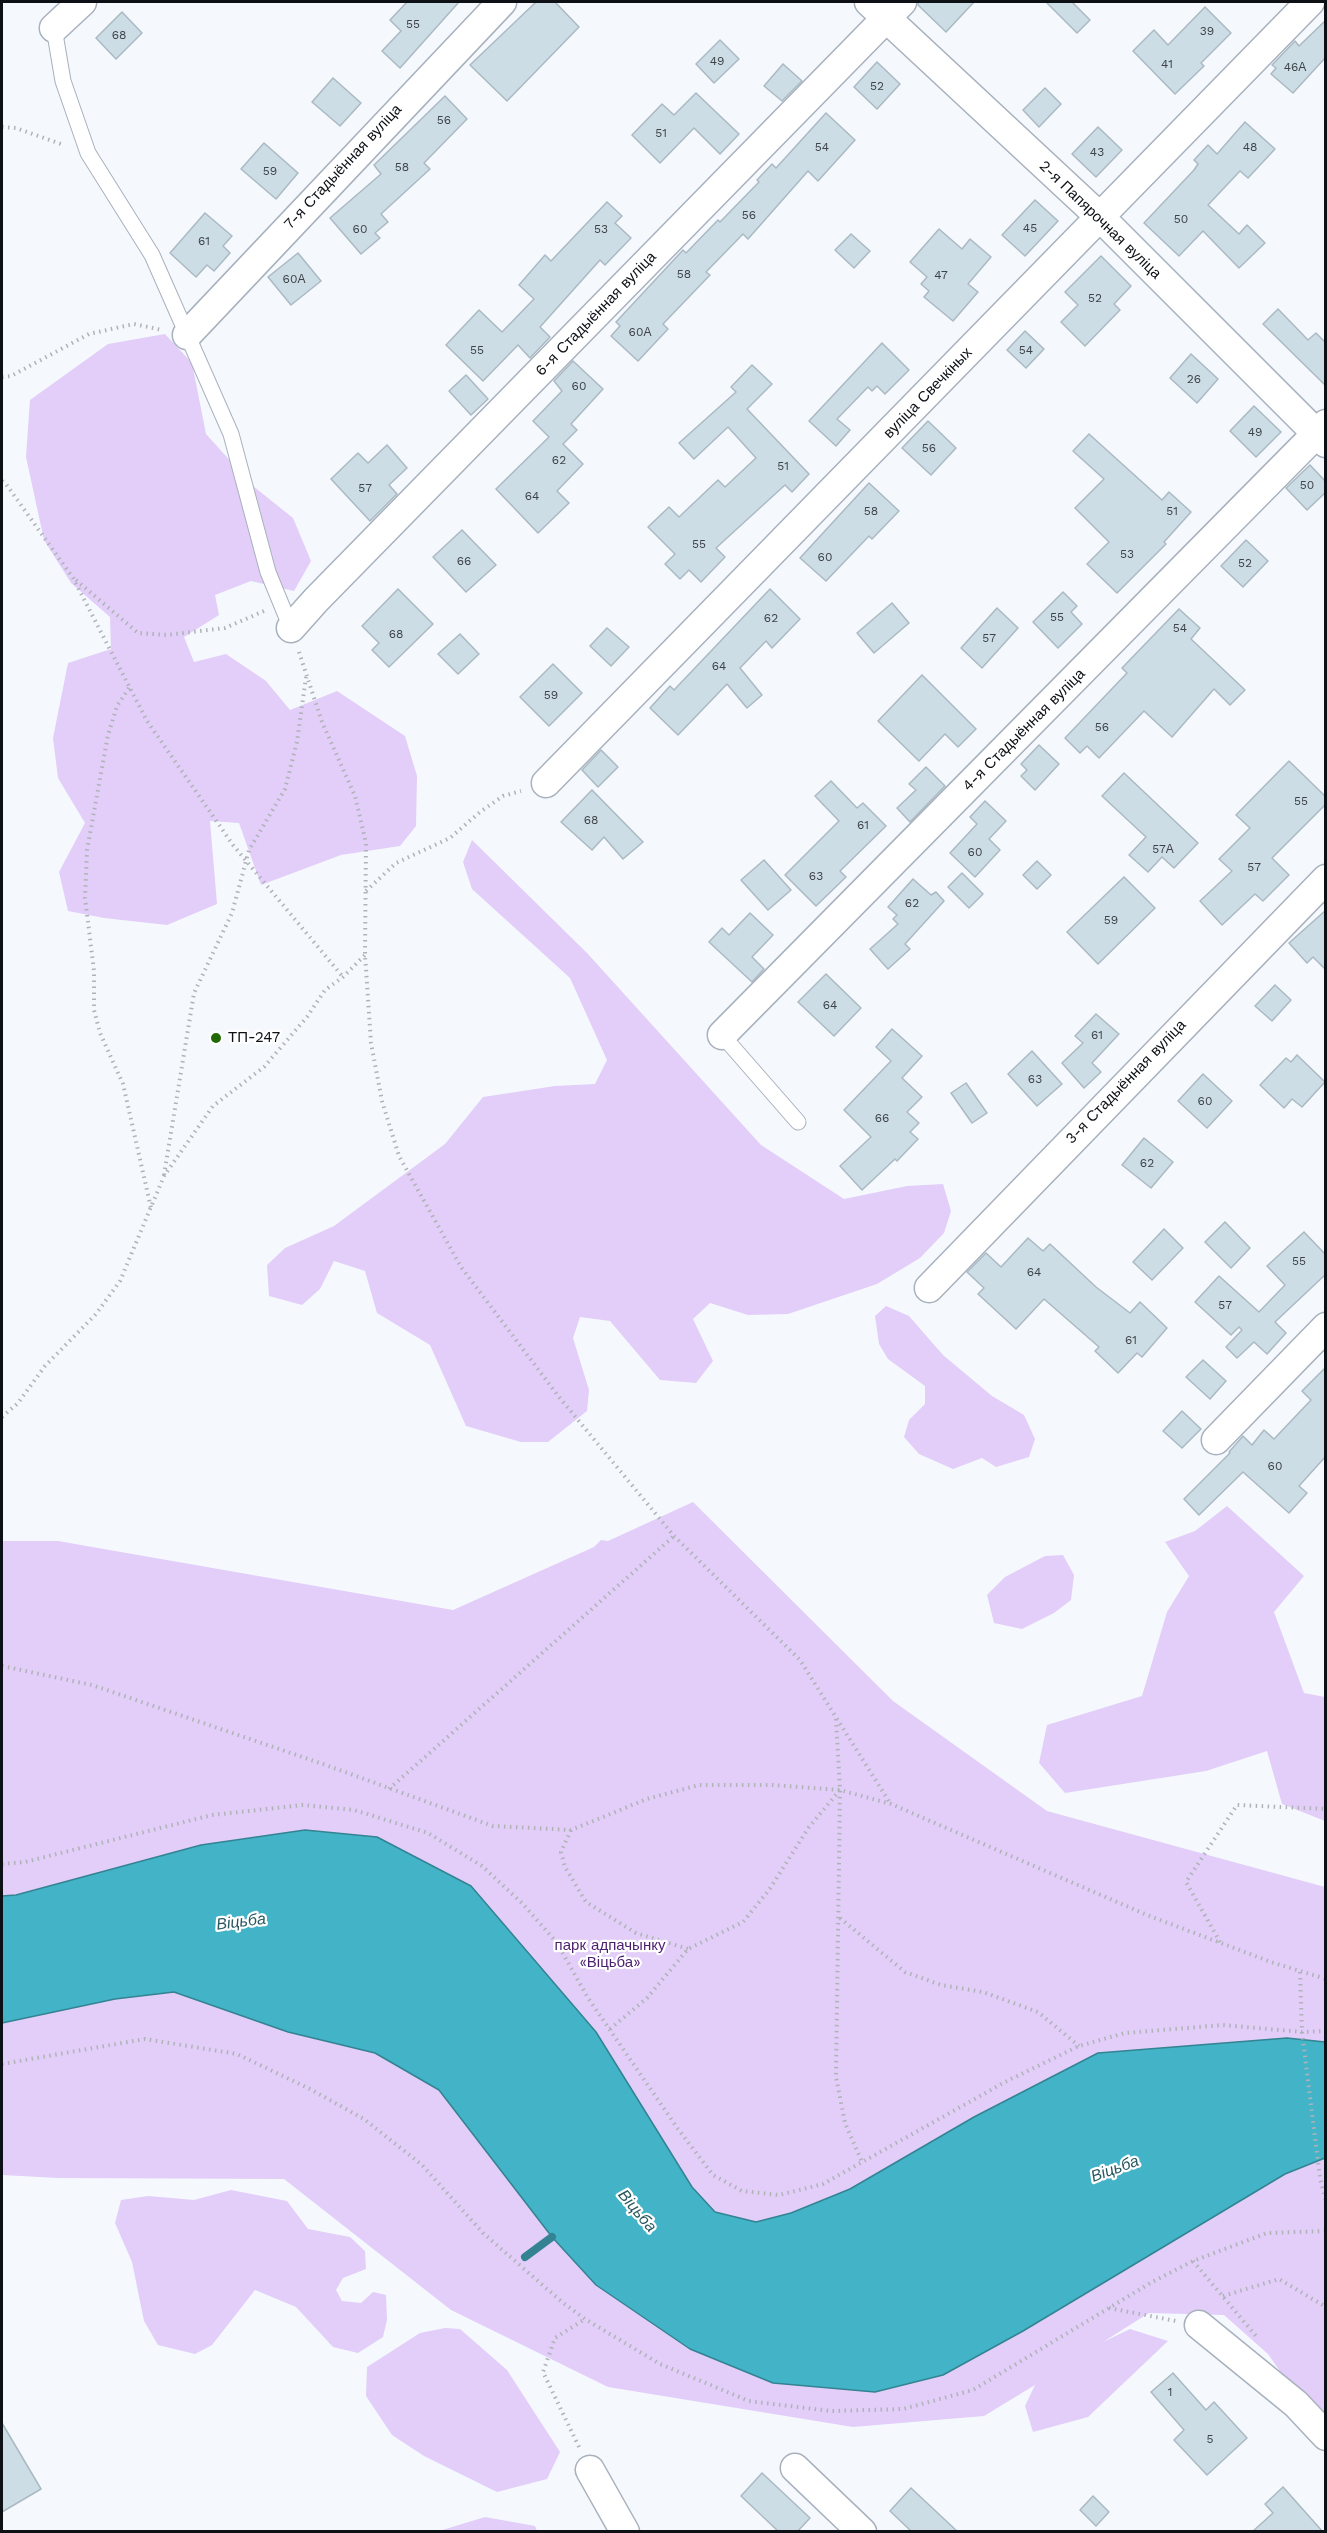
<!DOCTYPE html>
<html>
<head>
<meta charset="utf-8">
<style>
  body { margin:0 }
  #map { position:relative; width:1327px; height:2533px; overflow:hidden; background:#f5f9fe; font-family:"Work Sans",sans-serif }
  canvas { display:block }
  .frame { position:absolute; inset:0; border:3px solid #0d1014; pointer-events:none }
</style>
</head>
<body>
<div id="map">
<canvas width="1327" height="2533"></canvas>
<div class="frame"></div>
</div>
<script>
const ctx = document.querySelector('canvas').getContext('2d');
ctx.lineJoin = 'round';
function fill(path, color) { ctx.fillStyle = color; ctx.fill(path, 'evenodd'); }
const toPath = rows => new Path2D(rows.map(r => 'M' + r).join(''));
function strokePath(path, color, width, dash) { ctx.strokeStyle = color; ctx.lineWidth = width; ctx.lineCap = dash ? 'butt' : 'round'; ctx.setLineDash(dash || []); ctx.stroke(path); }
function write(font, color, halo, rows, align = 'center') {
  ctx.font = font + ' "Work Sans",sans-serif'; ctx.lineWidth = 4.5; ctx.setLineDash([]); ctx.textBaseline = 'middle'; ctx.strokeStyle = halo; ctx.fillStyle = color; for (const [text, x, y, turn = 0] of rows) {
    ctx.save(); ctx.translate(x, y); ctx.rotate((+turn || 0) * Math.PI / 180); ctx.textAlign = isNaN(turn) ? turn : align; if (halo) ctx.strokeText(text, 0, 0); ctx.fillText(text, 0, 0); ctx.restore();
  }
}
const green = toPath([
  [165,334,192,363,206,434,253,486,293,518,311,561,294,591,251,581,215,595,219,615,184,637,194,662,226,654,266,681,290,710,337,691,405,736,417,776,416,826,400,846,341,855,261,885,239,823,210,821,217,904,167,925,104,918,68,911,59,872,85,823,58,778,53,738,68,663,111,649,110,617,71,583,44,540,26,457,30,400,108,344],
  [472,840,587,953,761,1145,844,1199,907,1186,943,1184,951,1211,944,1233,920,1258,877,1284,788,1314,748,1315,710,1303,693,1319,713,1361,696,1383,660,1380,610,1321,580,1317,573,1338,589,1390,587,1411,548,1442,521,1442,466,1426,430,1345,377,1313,365,1271,334,1261,320,1289,302,1305,269,1296,267,1265,285,1248,334,1226,445,1144,483,1097,555,1086,595,1084,607,1060,570,978,472,889,463,862],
  [886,1306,909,1316,943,1355,992,1396,1024,1415,1035,1439,1029,1457,996,1467,982,1458,953,1469,919,1454,904,1437,909,1420,925,1404,925,1386,888,1359,879,1344,875,1316],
  [693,1502,893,1701,1047,1811,1325,1887,1325,2436,1268,2354,1224,2315,1149,2313,1103,2342,1130,2329,1168,2341,1088,2417,1033,2432,1025,2406,1035,2385,984,2416,853,2427,608,2387,451,2310,284,2179,58,2178,2,2175,2,1541,58,1541,453,1610,594,1547,601,1540,608,1541],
  [1227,1506,1304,1576,1274,1612,1304,1693,1325,1697,1325,1821,1282,1804,1267,1751,1206,1771,1065,1793,1039,1763,1047,1725,1142,1696,1167,1612,1189,1576,1165,1542,1195,1531],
  [1063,1555,1074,1575,1071,1600,1054,1613,1022,1629,994,1623,987,1595,1005,1577,1045,1556],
  [231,2190,287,2201,308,2229,350,2237,365,2251,366,2269,343,2278,336,2290,342,2301,361,2303,373,2292,386,2295,387,2320,383,2337,358,2353,333,2347,296,2307,255,2290,212,2345,195,2354,158,2345,144,2321,132,2262,115,2223,121,2200,148,2196,194,2200],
  [445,2328,460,2329,507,2370,560,2452,547,2479,497,2492,424,2456,392,2435,366,2396,367,2367,420,2333],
  [485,2517,535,2526,537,2531,439,2531]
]);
const water = toPath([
  [305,1830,377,1837,471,1886,596,2032,692,2187,715,2212,756,2222,791,2213,850,2189,974,2117,1098,2053,1287,2038,1325,2042,1325,2158,1285,2174,1023,2331,943,2375,875,2392,773,2383,690,2349,596,2285,552,2237,439,2090,375,2053,288,2032,174,1992,115,1999,2,2023,2,1896,16,1895,201,1845,305,1830]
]);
const stream = toPath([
  [525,2257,552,2237]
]);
const building = toPath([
  [407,2,459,2,400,68,382,51,401,31,390,20,407,2],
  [536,2,555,2,579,27,507,101,470,65,536,2],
  [918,2,974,2,946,32,918,5,918,2],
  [1046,2,1072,2,1090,20,1077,33,1046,2],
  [1205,7,1231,33,1201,63,1204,66,1175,94,1133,51,1154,30,1168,45,1205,7],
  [122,12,142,33,116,59,96,38,122,12],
  [1326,20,1326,57,1293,93,1271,74,1276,68,1272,65,1295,41,1299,46,1326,20],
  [720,40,739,59,714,83,696,64,720,40],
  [877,62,900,84,877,109,854,87,877,62],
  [783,64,802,81,782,101,764,86,783,64],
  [333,78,361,103,340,126,312,102,333,78],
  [1045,88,1061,104,1039,127,1023,110,1045,88],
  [696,93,739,134,720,154,694,128,660,163,632,135,662,104,674,115,696,93],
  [445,96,467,119,424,163,430,169,381,214,388,222,375,233,380,238,361,254,330,218,381,174,374,165,445,96],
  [826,113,855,140,818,181,808,171,748,239,743,234,706,272,710,275,663,324,668,329,638,361,611,336,620,326,616,322,683,250,686,253,718,220,720,222,759,182,757,180,772,164,776,168,826,113],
  [1245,122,1275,149,1248,178,1240,171,1208,205,1239,234,1247,225,1265,243,1239,268,1203,231,1179,256,1144,223,1194,170,1198,164,1194,160,1208,145,1217,154,1245,122],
  [1098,127,1122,150,1096,177,1072,154,1098,127],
  [264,143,298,173,276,199,241,169,264,143],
  [1035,200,1058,221,1025,256,1002,235,1035,200],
  [607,202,622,216,615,223,631,238,605,265,600,260,540,327,550,337,530,358,518,345,483,381,446,345,479,310,502,332,534,299,519,285,545,255,551,261,607,202],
  [205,213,232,236,223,246,230,253,214,271,207,265,196,277,170,253,205,213],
  [939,229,962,249,970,239,991,257,968,284,978,292,953,321,924,297,929,291,921,284,927,277,910,262,939,229],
  [851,234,870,251,854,268,835,250,851,234],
  [298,253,321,281,291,305,268,277,298,253],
  [1101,256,1131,286,1114,304,1120,310,1085,346,1061,322,1078,305,1065,292,1101,256],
  [1278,309,1308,340,1316,333,1326,343,1326,386,1263,324,1278,309],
  [1025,331,1044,349,1026,368,1007,350,1025,331],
  [882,343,909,370,885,394,877,386,872,391,868,387,837,419,850,430,836,446,809,421,882,343],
  [1191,354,1218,379,1197,403,1170,378,1191,354],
  [573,361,603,389,571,424,577,430,563,444,583,464,557,491,569,503,538,533,496,489,549,437,533,421,562,391,554,381,573,361],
  [752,365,772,384,747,409,809,474,792,492,785,485,716,548,725,557,701,582,689,570,680,579,665,564,675,554,648,527,669,507,679,517,718,480,725,487,756,458,728,427,694,459,679,443,736,392,731,387,752,365],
  [466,375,488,399,471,415,449,391,466,375],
  [1254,406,1281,432,1256,457,1230,431,1254,406],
  [928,421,956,448,931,475,902,448,928,421],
  [1089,434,1162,500,1169,492,1191,512,1164,542,1166,544,1117,593,1087,564,1109,542,1075,508,1104,479,1073,451,1089,434],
  [387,445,407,468,389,485,397,494,370,521,331,479,358,453,368,463,387,445],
  [1310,465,1326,482,1326,492,1307,510,1286,488,1310,465],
  [869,483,899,511,872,539,869,536,826,581,800,558,869,483],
  [462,530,496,565,466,592,433,557,462,530],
  [1246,540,1268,561,1243,587,1221,566,1246,540],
  [398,589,433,624,389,667,372,650,379,643,362,626,398,589],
  [770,589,800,619,772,648,766,641,740,668,762,695,747,708,727,684,678,735,650,708,670,686,674,690,770,589],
  [1063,592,1077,606,1071,612,1082,624,1058,648,1033,622,1063,592],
  [892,603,909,623,874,653,857,633,892,603],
  [997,608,1018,628,982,668,961,648,997,608],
  [1179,609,1200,628,1191,639,1245,690,1230,705,1214,689,1172,737,1144,711,1099,758,1087,746,1080,753,1065,738,1127,673,1122,668,1179,609],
  [607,628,629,647,611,666,590,646,607,628],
  [460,634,479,654,458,674,438,654,460,634],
  [553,664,582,693,549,726,520,697,553,664],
  [922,675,976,729,958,747,945,734,919,761,878,721,922,675],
  [1039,745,1059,764,1035,790,1021,776,1027,770,1021,764,1039,745],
  [601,750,618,767,598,787,582,770,601,750],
  [1289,761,1326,797,1326,804,1272,858,1289,875,1263,901,1255,894,1222,925,1200,901,1232,871,1219,859,1250,828,1236,815,1289,761],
  [926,767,945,786,910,822,897,808,916,790,909,784,926,767],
  [1124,773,1198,843,1174,868,1162,857,1148,872,1129,855,1146,837,1102,796,1124,773],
  [831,781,857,808,863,803,886,826,840,871,846,877,816,906,785,875,839,821,815,796,831,781],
  [592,790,643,842,623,859,604,837,592,850,561,822,592,790],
  [985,801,1006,821,989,839,1000,850,975,877,950,853,977,824,970,817,985,801],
  [764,860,791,890,768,910,741,880,764,860],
  [1037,861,1051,875,1037,889,1023,875,1037,861],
  [962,873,983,894,969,908,948,887,962,873],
  [1124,877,1155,908,1098,964,1067,932,1124,877],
  [913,879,931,895,936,892,944,901,905,944,910,949,888,969,870,949,898,924,893,919,897,915,888,907,913,879],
  [1326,910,1326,970,1313,957,1307,963,1289,943,1326,910],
  [750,913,773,935,752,957,764,969,752,982,709,942,722,928,729,935,750,913],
  [826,974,861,1008,834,1036,798,1002,826,974],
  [1275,985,1291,1000,1272,1021,1255,1006,1275,985],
  [1096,1014,1119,1034,1092,1063,1101,1072,1084,1088,1062,1063,1083,1043,1075,1036,1096,1014],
  [892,1029,922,1056,902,1078,922,1097,907,1112,919,1123,910,1132,918,1139,897,1161,895,1159,862,1190,840,1166,871,1137,844,1110,891,1061,876,1047,892,1029],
  [1032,1051,1062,1084,1037,1106,1008,1074,1032,1051],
  [1297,1055,1325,1082,1302,1107,1292,1099,1284,1108,1260,1085,1286,1058,1291,1062,1297,1055],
  [1203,1074,1232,1101,1207,1128,1178,1101,1203,1074],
  [966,1083,987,1113,972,1123,951,1093,966,1083],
  [1144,1138,1173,1162,1151,1188,1122,1165,1144,1138],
  [1225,1222,1250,1248,1231,1268,1205,1242,1225,1222],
  [1164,1229,1183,1248,1152,1280,1133,1262,1164,1229],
  [1304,1232,1326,1255,1326,1274,1275,1322,1286,1333,1267,1354,1254,1342,1237,1358,1226,1347,1242,1330,1239,1327,1231,1335,1195,1302,1219,1276,1259,1312,1285,1285,1267,1266,1304,1232],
  [1028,1238,1043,1251,1050,1244,1096,1287,1130,1313,1140,1302,1167,1328,1142,1357,1137,1353,1118,1373,1095,1351,1099,1347,1044,1299,1016,1329,978,1294,984,1288,967,1272,986,1253,1001,1267,1028,1238],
  [1203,1360,1226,1381,1210,1399,1186,1377,1203,1360],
  [1326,1367,1326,1456,1299,1486,1307,1493,1289,1513,1243,1472,1199,1515,1184,1499,1230,1453,1229,1452,1243,1436,1252,1445,1264,1430,1274,1439,1311,1400,1302,1391,1326,1367],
  [1182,1411,1201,1429,1182,1448,1163,1431,1182,1411],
  [1173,2373,1206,2410,1214,2402,1247,2438,1207,2475,1174,2440,1184,2430,1151,2392,1173,2373],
  [2,2423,41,2489,2,2512,2,2423],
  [762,2473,810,2518,797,2532,779,2532,741,2496,762,2473],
  [1283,2487,1323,2532,1252,2532,1273,2513,1265,2504,1283,2487],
  [911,2488,958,2532,912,2532,890,2511,911,2488],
  [1093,2496,1109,2512,1096,2526,1080,2510,1093,2496]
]);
const path = toPath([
  [2,127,16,128,64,145],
  [2,377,11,376,89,334,134,324,162,330],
  [2,481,6,484,73,578,147,721,233,845,343,977],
  [76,580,138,633,167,635,225,628,264,611],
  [299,652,322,722,355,796,366,843,365,954,371,1043,382,1101,399,1156,461,1267,559,1397,674,1536,800,1660,890,1803],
  [129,688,117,706,108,735,87,850,85,898,94,971,94,1010,100,1033,123,1084,151,1208],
  [366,891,396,863,450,838,480,812,503,796,521,791],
  [164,1175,194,993,232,913,249,850,285,789,297,742,306,677],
  [2,1417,18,1403,45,1366,96,1314,120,1281,164,1176,213,1106,264,1067,307,1017,325,990,343,977,365,955],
  [2,1666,92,1685,323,1764,493,1826,571,1830,647,1799,699,1785,772,1785,840,1790,891,1804,1147,1915,1271,1962,1326,1979],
  [836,1719,840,1790,836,2077,845,2123,863,2164],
  [389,1789,674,1536],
  [571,1830,561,1852,565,1867,586,1902,636,1933,688,1949],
  [2,1864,25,1862,212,1815,303,1805,354,1810,428,1833,482,1866,523,1904,557,1943,588,1998,678,2129,713,2175,742,2191,779,2195,823,2184,1005,2082,1079,2046,1125,2033,1223,2025,1302,2032,1326,2031],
  [840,1918,905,1972,941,1985,983,1992,1038,2012,1079,2046],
  [1220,1942,1186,1882,1237,1805,1326,1809],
  [1300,1972,1302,2032,1320,2178,1326,2201],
  [610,2029,647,1998,688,1949,743,1922,769,1890,809,1827,840,1790],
  [2,2064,145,2039,237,2054,310,2089,364,2119,422,2165,483,2233,562,2302,585,2319,660,2364,749,2401,830,2411,903,2409,973,2390,1152,2282,1193,2261,1267,2233,1326,2231],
  [1193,2261,1256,2336],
  [1223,2296,1279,2279,1326,2307],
  [1109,2308,1176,2321],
  [579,2447,543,2372,555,2338,585,2319]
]);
const lane = toPath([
  [54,28,63,81,88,153,152,255,231,434,268,572,291,628],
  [722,1035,798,1122]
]);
const street = toPath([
  [869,2,1100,217,1326,443],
  [54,28,82,2],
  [187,335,502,2],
  [291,628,316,600,902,2],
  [546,783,1310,2],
  [722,1035,1326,424],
  [929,1288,1326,879],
  [1216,1440,1326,1327],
  [1199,2325,1296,2404,1326,2436],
  [795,2468,862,2532],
  [590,2470,625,2532]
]);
const markers = [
  [216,1038,6,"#206905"]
];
const numberNames = [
  ["55",413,24],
  ["39",1207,31],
  ["68",119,35],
  ["49",717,61],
  ["41",1167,64],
  ["46А",1295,67],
  ["52",877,86],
  ["56",444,120],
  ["51",661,133],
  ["54",822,147],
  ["48",1250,147],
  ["43",1097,152],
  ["58",402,167],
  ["59",270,171],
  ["56",749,215],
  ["50",1181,219],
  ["45",1030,228],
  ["60",360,229],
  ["53",601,229],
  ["61",204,241],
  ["58",684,274],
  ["47",941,275],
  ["60А",294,279],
  ["52",1095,298],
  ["60А",640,332],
  ["55",477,350],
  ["54",1026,350],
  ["26",1194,379],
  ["60",579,386],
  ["49",1255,432],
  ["56",929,448],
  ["62",559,460],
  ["51",783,466],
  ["50",1307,485],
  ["57",365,488],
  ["64",532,496],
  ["58",871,511],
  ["51",1172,511],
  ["55",699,544],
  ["53",1127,554],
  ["60",825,557],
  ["66",464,561],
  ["52",1245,563],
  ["55",1057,617],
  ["62",771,618],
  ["54",1180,628],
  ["68",396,634],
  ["57",989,638],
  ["64",719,666],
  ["59",551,695],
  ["56",1102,727],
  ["55",1301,801],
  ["68",591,820],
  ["61",863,825],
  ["57А",1163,849],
  ["60",975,852],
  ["57",1254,867],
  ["63",816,876],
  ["62",912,903],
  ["59",1111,920],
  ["64",830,1005],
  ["61",1097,1035],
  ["63",1035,1079],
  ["60",1205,1101],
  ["66",882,1118],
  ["62",1147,1163],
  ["55",1299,1261],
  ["64",1034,1272],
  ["57",1225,1305],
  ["61",1131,1340],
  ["60",1275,1466],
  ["1",1170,2392],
  ["5",1210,2439]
];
const streetNames = [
  ["7-я Стадыённая вуліца",343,167,-47],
  ["2-я Папярочная вуліца",1100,220,44],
  ["6-я Стадыённая вуліца",596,314,-46],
  ["вуліца Свечкіных",928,393,-46],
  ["4-я Стадыённая вуліца",1024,730,-45],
  ["3-я Стадыённая вуліца",1126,1082,-46]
];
const poiNames = [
  ["ТП-247",228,1038]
];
const parkNames = [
  ["парк адпачынку",610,1946],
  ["«Віцьба»",610,1963]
];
const waterNames = [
  ["Віцьба",241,1922,-7],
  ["Віцьба",1115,2169,-20],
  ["Віцьба",637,2211,50]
];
fill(green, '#e2cef8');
fill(water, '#43b4c8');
strokePath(water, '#338392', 1.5);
strokePath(stream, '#338392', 8);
fill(building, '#cddde6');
strokePath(building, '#aab9c2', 1.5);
strokePath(lane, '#a8b1be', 17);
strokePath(street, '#a8b1be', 31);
strokePath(path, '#afb3b7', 4, [1.5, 4.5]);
strokePath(lane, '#fff', 15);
strokePath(street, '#fff', 28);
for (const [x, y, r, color] of markers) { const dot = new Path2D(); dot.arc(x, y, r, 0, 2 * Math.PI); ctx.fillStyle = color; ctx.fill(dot); strokePath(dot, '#fff', 2); }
write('12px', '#3d4348', null, numberNames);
write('15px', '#0d1014', '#fff', streetNames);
write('15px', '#0d1014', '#fff', poiNames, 'left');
write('15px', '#4b1f6f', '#fff', parkNames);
write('italic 16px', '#295861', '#fff', waterNames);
</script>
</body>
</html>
